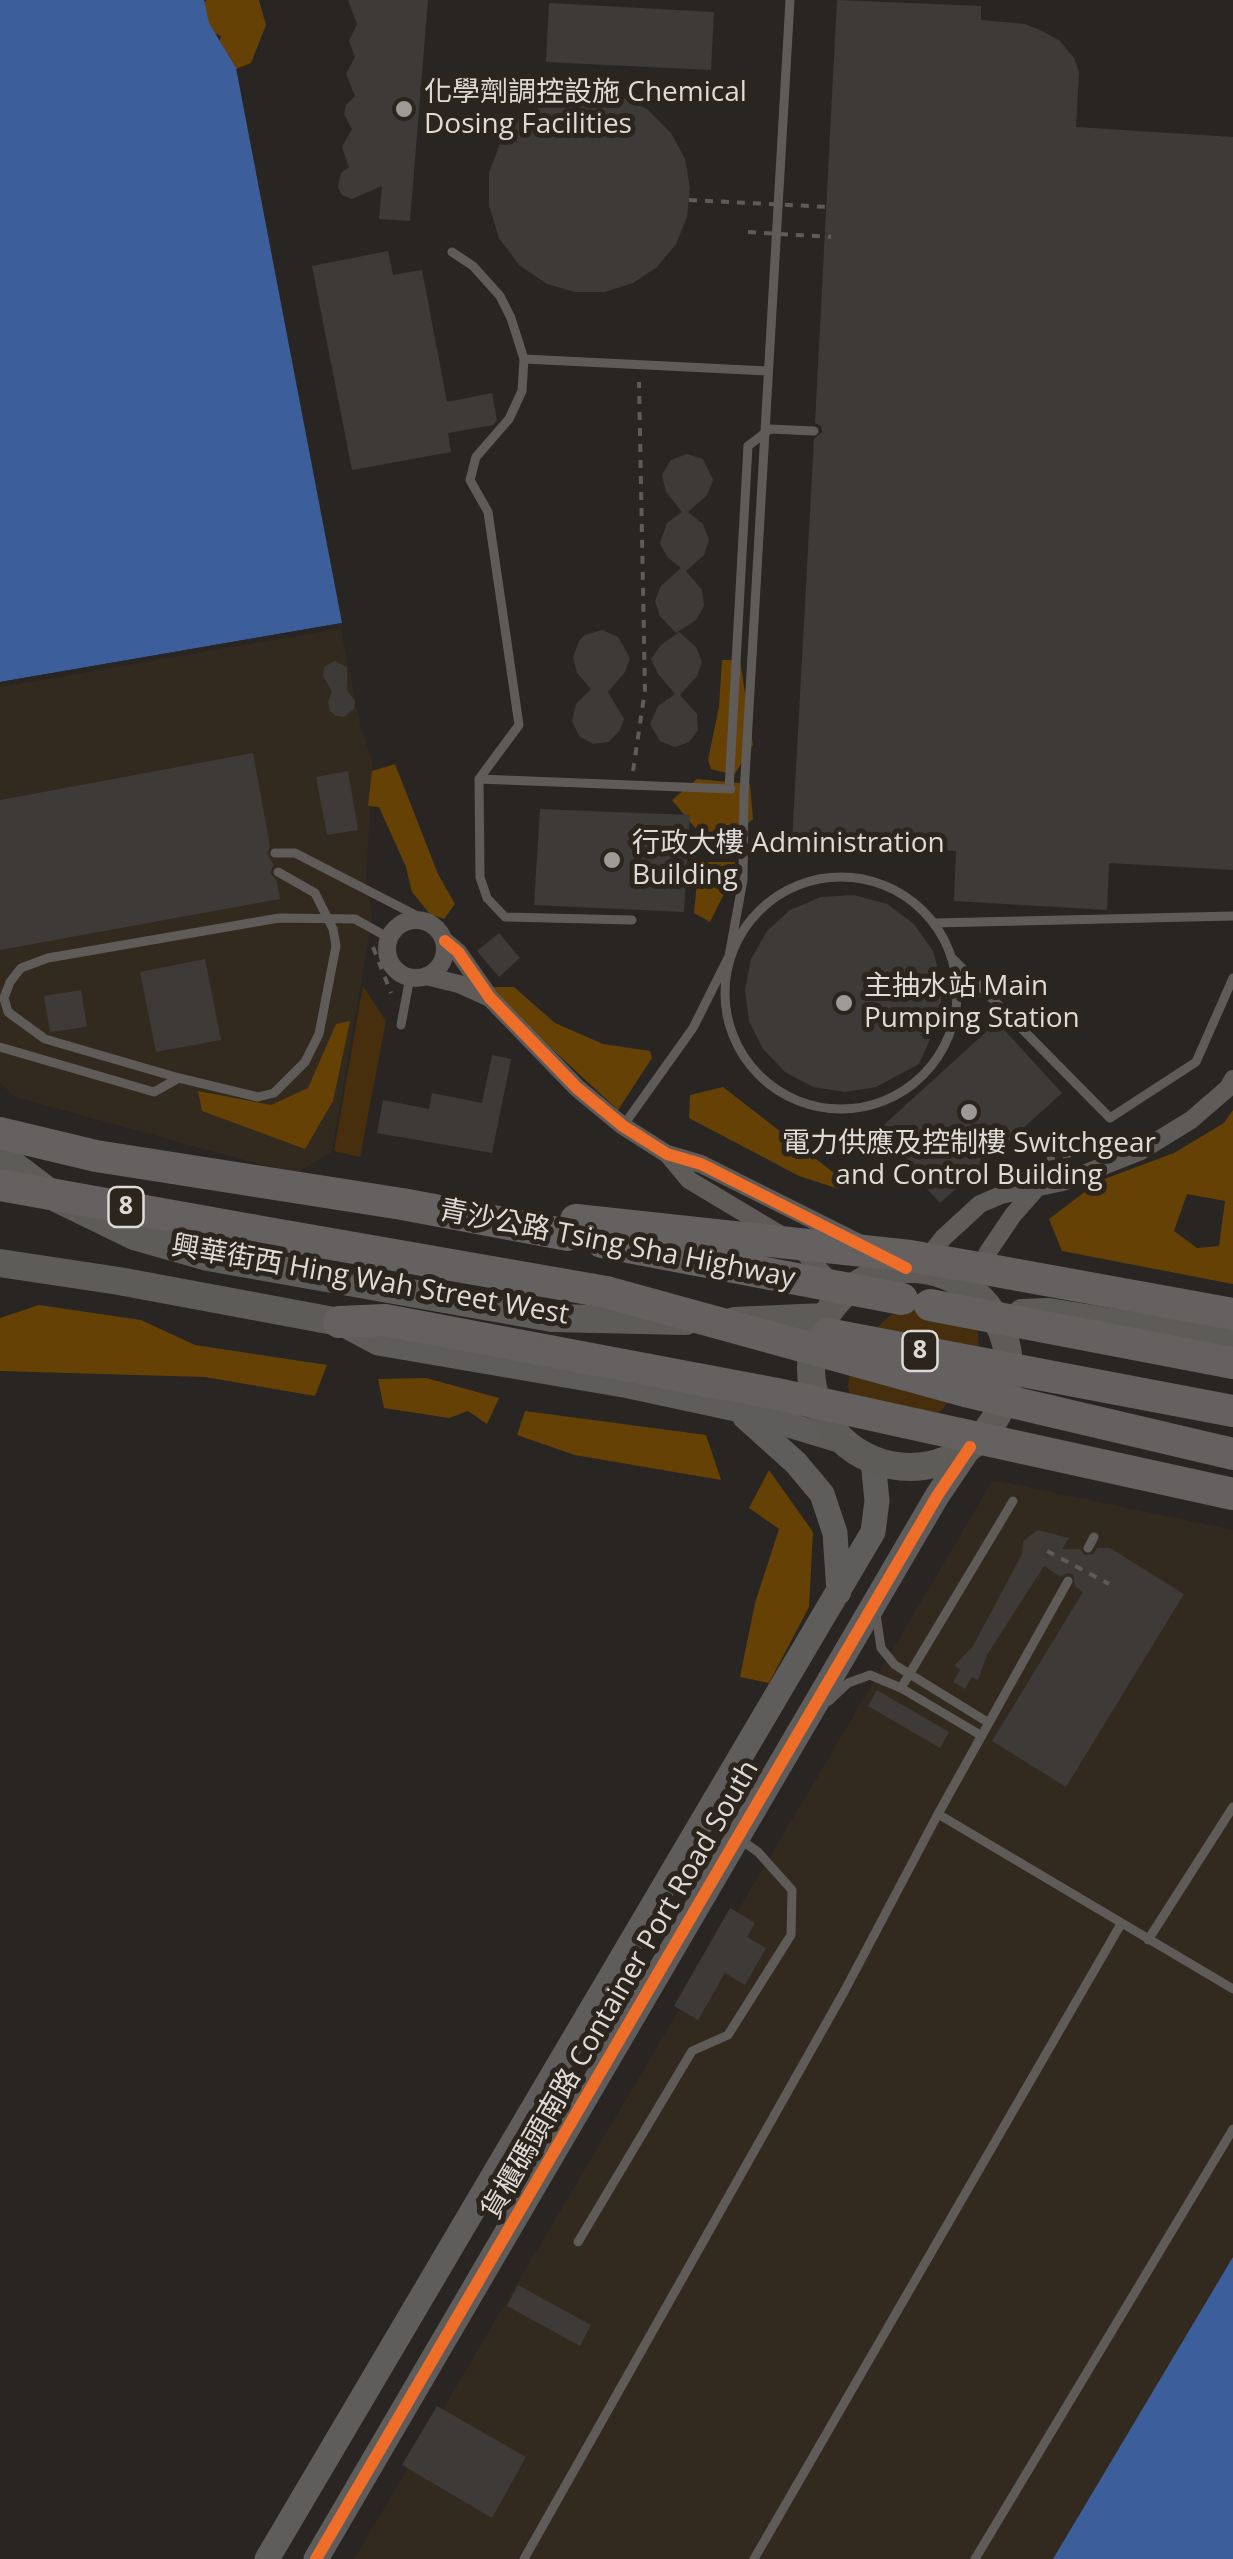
<!DOCTYPE html>
<html>
<head>
<meta charset="utf-8">
<style>
  body { margin:0 }
  canvas { display:block; background:#282522 }
</style>
</head>
<body>
<canvas width="1233" height="2559"></canvas>
<script>
const ctx = document.querySelector('canvas').getContext('2d');
ctx.lineJoin = 'round';
function fill(path, color) { ctx.fillStyle = color; ctx.fill(path, 'evenodd'); }
const toPath = rows => new Path2D(rows.map(r => 'M' + r).join(''));
function strokePath(path, color, width, dash) { ctx.strokeStyle = color; ctx.lineWidth = width; ctx.lineCap = dash ? 'butt' : 'round'; ctx.setLineDash(dash || []); ctx.stroke(path); }
function write(font, color, halo, rows, align = 'center') {
  ctx.font = font + ' "Open Sans","Noto Sans TC",sans-serif'; ctx.lineWidth = 10; ctx.setLineDash([]); ctx.textBaseline = 'middle'; ctx.strokeStyle = halo; ctx.fillStyle = color; for (const [text, x, y, turn = 0] of rows) {
    ctx.save(); ctx.translate(x, y); ctx.rotate((+turn || 0) * Math.PI / 180); ctx.textAlign = isNaN(turn) ? turn : align; if (halo) ctx.strokeText(text, 0, 0); ctx.fillText(text, 0, 0); ctx.restore();
  }
}
const built = toPath([
  [340,625,360,724,373,764,366,879,372,919,332,1152,295,1174,15,1097,0,1083,0,683],
  [993,1480,1233,1530,1233,2559,354,2559]
]);
const green = toPath([
  [363,986,386,1021,360,1157,334,1151],
  [909,1299,973,1321,978,1334,979,1347,958,1392,936,1416,851,1398,848,1386,851,1366,874,1330]
]);
const forest = toPath([
  [207,0,259,0,266,25,251,63,224,74,216,53,221,36,204,28,196,9],
  [722,660,740,660,753,745,734,775,711,769,708,760,719,707],
  [395,764,438,874,455,904,444,919,430,914,412,892,406,867,379,807,368,806,372,771],
  [697,779,750,784,753,819,715,852,672,800],
  [699,862,735,862,731,880,710,922,694,913],
  [493,987,514,987,555,1023,603,1044,650,1051,652,1058,618,1110,512,1012],
  [350,1021,333,1101,305,1149,202,1111,198,1091,271,1105,308,1088,336,1024],
  [723,1087,843,1180,839,1189,799,1176,689,1118,690,1095],
  [1233,1110,1233,1284,1062,1251,1049,1219,1099,1181,1174,1153,1224,1123],
  [1187,1194,1225,1201,1219,1246,1197,1248,1174,1231],
  [39,1305,141,1320,195,1345,327,1365,315,1396,205,1377,0,1371,0,1318],
  [426,1378,499,1398,487,1424,468,1411,449,1418,384,1408,378,1379],
  [525,1411,706,1435,721,1480,575,1455,517,1435],
  [769,1470,813,1532,809,1607,769,1683,740,1677,755,1603,779,1529,749,1508]
]);
const water = toPath([
  [0,0,204,0,209,23,236,68,342,623,0,682],
  [1233,2257,1233,2559,1053,2559]
]);
const pier = toPath([
  [342,623,342,628,0,687,0,682]
]);
const building = toPath([
  [348,0,428,0,410,221,379,219,382,186,352,199,342,195,338,187,341,173,349,167,342,147,352,129,344,114,346,105,355,96,346,74,355,57,349,41,357,24],
  [837,0,981,6,981,20,1025,24,1042,31,1060,41,1074,58,1079,72,1076,127,1233,137,1233,870,1109,863,1107,910,954,901,956,851,792,842,814,439,822,432,821,426,815,423],
  [549,3,714,12,711,70,546,62],
  [600,87,647,109,671,133,685,159,690,188,687,217,676,244,657,267,633,283,605,292,575,292,547,284,519,265,499,238,489,206,489,173,501,141,522,115,550,98],
  [388,251,393,275,422,270,447,402,492,393,497,420,493,425,448,433,451,452,352,470,312,266],
  [687,454,703,459,713,480,707,495,688,512,703,524,709,540,704,555,686,571,702,590,704,606,696,620,676,633,660,616,655,601,661,586,681,568,667,557,660,543,667,523,682,512,666,492,662,475,671,460],
  [602,630,618,637,630,658,625,672,608,692,624,719,620,730,609,742,593,744,579,736,572,721,576,704,591,689,577,673,573,657,579,641,585,635],
  [679,632,696,647,702,662,697,676,680,695,697,714,698,730,689,742,675,747,660,741,650,724,658,706,675,694,658,674,651,659,661,645],
  [335,661,347,667,347,690,355,701,354,709,344,717,336,716,330,711,328,702,332,691,323,676,324,667],
  [253,753,270,846,267,854,274,865,270,873,277,881,280,899,0,950,0,800],
  [348,771,358,830,327,835,316,777],
  [540,809,690,815,684,912,534,905],
  [854,895,887,904,914,924,933,951,942,984,940,1017,919,1064,876,1087,845,1092,813,1087,785,1072,763,1049,749,1021,745,990,751,959,767,931,790,910,821,897],
  [499,933,520,958,499,977,477,951],
  [205,959,221,1040,156,1052,140,972],
  [81,990,87,1027,50,1032,44,996],
  [997,1022,1062,1093,940,1203,876,1132],
  [492,1055,511,1059,492,1153,377,1133,383,1100,429,1109,432,1093,482,1103],
  [1038,1530,1069,1538,1062,1549,1080,1549,1085,1555,1093,1554,1097,1548,1110,1548,1184,1594,1066,1787,992,1741,1083,1592,1075,1586,1073,1574,1067,1573,1061,1577,1044,1566,987,1655,978,1680,972,1677,965,1689,953,1682,960,1670,955,1665,973,1646,1022,1554,1023,1541],
  [877,1690,949,1732,940,1748,868,1706],
  [730,1908,755,1923,747,1937,766,1948,745,1985,725,1973,698,2020,674,2006],
  [518,2285,591,2325,580,2346,507,2306],
  [437,2406,526,2457,492,2518,402,2465]
]);
const path = toPath([
  [633,771,645,690,639,382],
  [373,947,391,993],
  [1047,1159,1072,1155]
]);
const lane = toPath([
  [452,252,473,266,500,296,511,318,524,359,522,391,509,419,476,457,470,480,488,512,519,725,479,779,480,877,487,898,505,917,632,920],
  [524,359,768,371],
  [479,779,731,789],
  [729,789,748,446],
  [275,853,295,853,427,921],
  '725 993a116 116 0 1 1 232 0a116 116 0 1 1-232 0Z',
  [935,923,1233,916],
  [953,959,1110,1118,1196,1062,1233,978],
  [401,1025,410,977],
  [0,1047,154,1092,179,1078],
  [179,1078,45,1039,8,1012,4,998,10,982,21,968,48,958,279,918,355,919,389,938],
  [623,1126,693,1028,729,956,743,880,744,794,790,0],
  [1088,1548,1094,1537],
  [1068,1581,938,1814,1233,1989],
  [876,1615,881,1648,895,1665,989,1723],
  [901,1688,1013,1501],
  [829,1701,848,1683,870,1675,901,1688,982,1736],
  [1148,1940,1233,1807],
  [578,2242,692,2051,728,2035,791,1935,792,1890,758,1852,741,1840],
  [524,2559,845,1990,938,1814],
  [754,2559,1121,1924],
  [975,2559,1233,2129]
]);
const street = toPath([
  '387 949a29 29 0 1 1 58 0a29 29 0 1 1-58 0Z',
  [445,941,458,952,490,998,577,1088,623,1126,667,1154,701,1164,857,1242],
  [426,976,459,984,490,998],
  [669,1156,689,1180,796,1244,832,1283],
  [925,1261,943,1238,980,1204,1001,1195,1063,1182,1139,1152,1191,1120,1228,1088,1233,1079],
  [973,1290,988,1252,1013,1215,1035,1190]
]);
const secondary = toPath([
  [339,1322,378,1343,629,1386,736,1409,842,1441],
  [745,1417,796,1463,822,1494,835,1533,839,1592],
  [267,2559,873,1532,877,1501,873,1461],
  [316,2559,937,1496,970,1447]
]);
const primary = toPath([
  [0,1155,58,1199,134,1236,208,1257,552,1318,686,1321],
  [0,1263,119,1281,339,1322],
  '811 1368a99 99 0 1 1 198 0a99 99 0 1 1-198 0Z',
  [1022,1313,1049,1312,1233,1342],
  [734,1321,824,1317]
]);
const highway = toPath([
  [0,1133,96,1156,402,1204,568,1235],
  [251,1230,606,1292],
  [985,1269,1233,1314],
  [339,1322,385,1320,549,1351]
]);
const pathBridge = toPath([
  [689,200,829,207],
  [748,232,831,237],
  [1047,1551,1109,1584]
]);
const laneBridge = toPath([
  [748,446,770,429,814,431],
  [179,1078,258,1097,274,1093,305,1062,319,1034,336,946,333,929,315,893,278,872]
]);
const highwayBridge = toPath([
  [0,1185,251,1230],
  [576,1220,910,1256,985,1269],
  [602,1242,902,1299],
  [606,1292,969,1392,1233,1454],
  [930,1305,1233,1363],
  [827,1334,1233,1411],
  [549,1351,777,1394,1233,1494]
]);
const cycleway = toPath([
  [445,941,458,952,490,998,577,1088,623,1126,667,1154,701,1164,906,1268],
  [316,2559,937,1496,970,1447]
]);
const markers = [
  [404,109,10,"#9e9b96"],
  [612,860,10,"#9e9b96"],
  [844,1003,10,"#9e9b96"],
  [969,1112,10,"#9e9b96"]
];
const shields = [
  [126,1207,35],
  [920,1351,35]
];
const shieldNames = [
  ["8",126,1207],
  ["8",920,1351]
];
const poiNames = [
  ["化學劑調控設施 Chemical",424,93],
  ["Dosing Facilities",424,125],
  ["行政大樓 Administration",632,844],
  ["Building",632,876],
  ["主抽水站 Main",864,987],
  ["Pumping Station",864,1019],
  ["電力供應及控制樓 Switchgear",969,1144,"center"],
  ["and Control Building",969,1176,"center"]
];
const streetNames = [
  ["青沙公路 Tsing Sha Highway",617,1245,11],
  ["興華街西 Hing Wah Street West",370,1281,10],
  ["貨櫃碼頭南路 Container Port Road South",621,1990,-60]
];
fill(built, '#32291f');
fill(green, '#472f0d');
fill(forest, '#654106');
fill(water, '#3c5f9b');
fill(pier, '#282522');
fill(building, '#3d3a38');
strokePath(path, '#5e5b59', 4, [8, 8]);
strokePath(lane, '#5e5b59', 9);
strokePath(street, '#5e5b59', 18);
strokePath(secondary, '#5f5d5c', 25);
strokePath(primary, '#5e5c59', 28);
strokePath(highway, '#646160', 32);
strokePath(pathBridge, '#5e5b59', 4, [8, 8]);
strokePath(laneBridge, '#5e5b59', 9);
strokePath(highwayBridge, '#646160', 32);
strokePath(cycleway, '#ee6e29', 12);
for (const [x, y, r, color] of markers) { const dot = new Path2D(); dot.arc(x, y, r, 0, 2 * Math.PI); ctx.fillStyle = color; ctx.fill(dot); strokePath(dot, '#2c251e', 4); }
for (const [x, y, w] of shields) { const box = new Path2D(); box.roundRect(x - w / 2, y - 20, w, 40, 8); ctx.fillStyle = '#2c251e'; ctx.fill(box); strokePath(box, '#dedad5', 2.5); }
write('bold 25px', '#dedad5', null, shieldNames);
write('28px', '#dedad5', '#2c251e', poiNames, 'left');
write('28px', '#dedad5', '#2c251e', streetNames);
</script>
</body>
</html>
